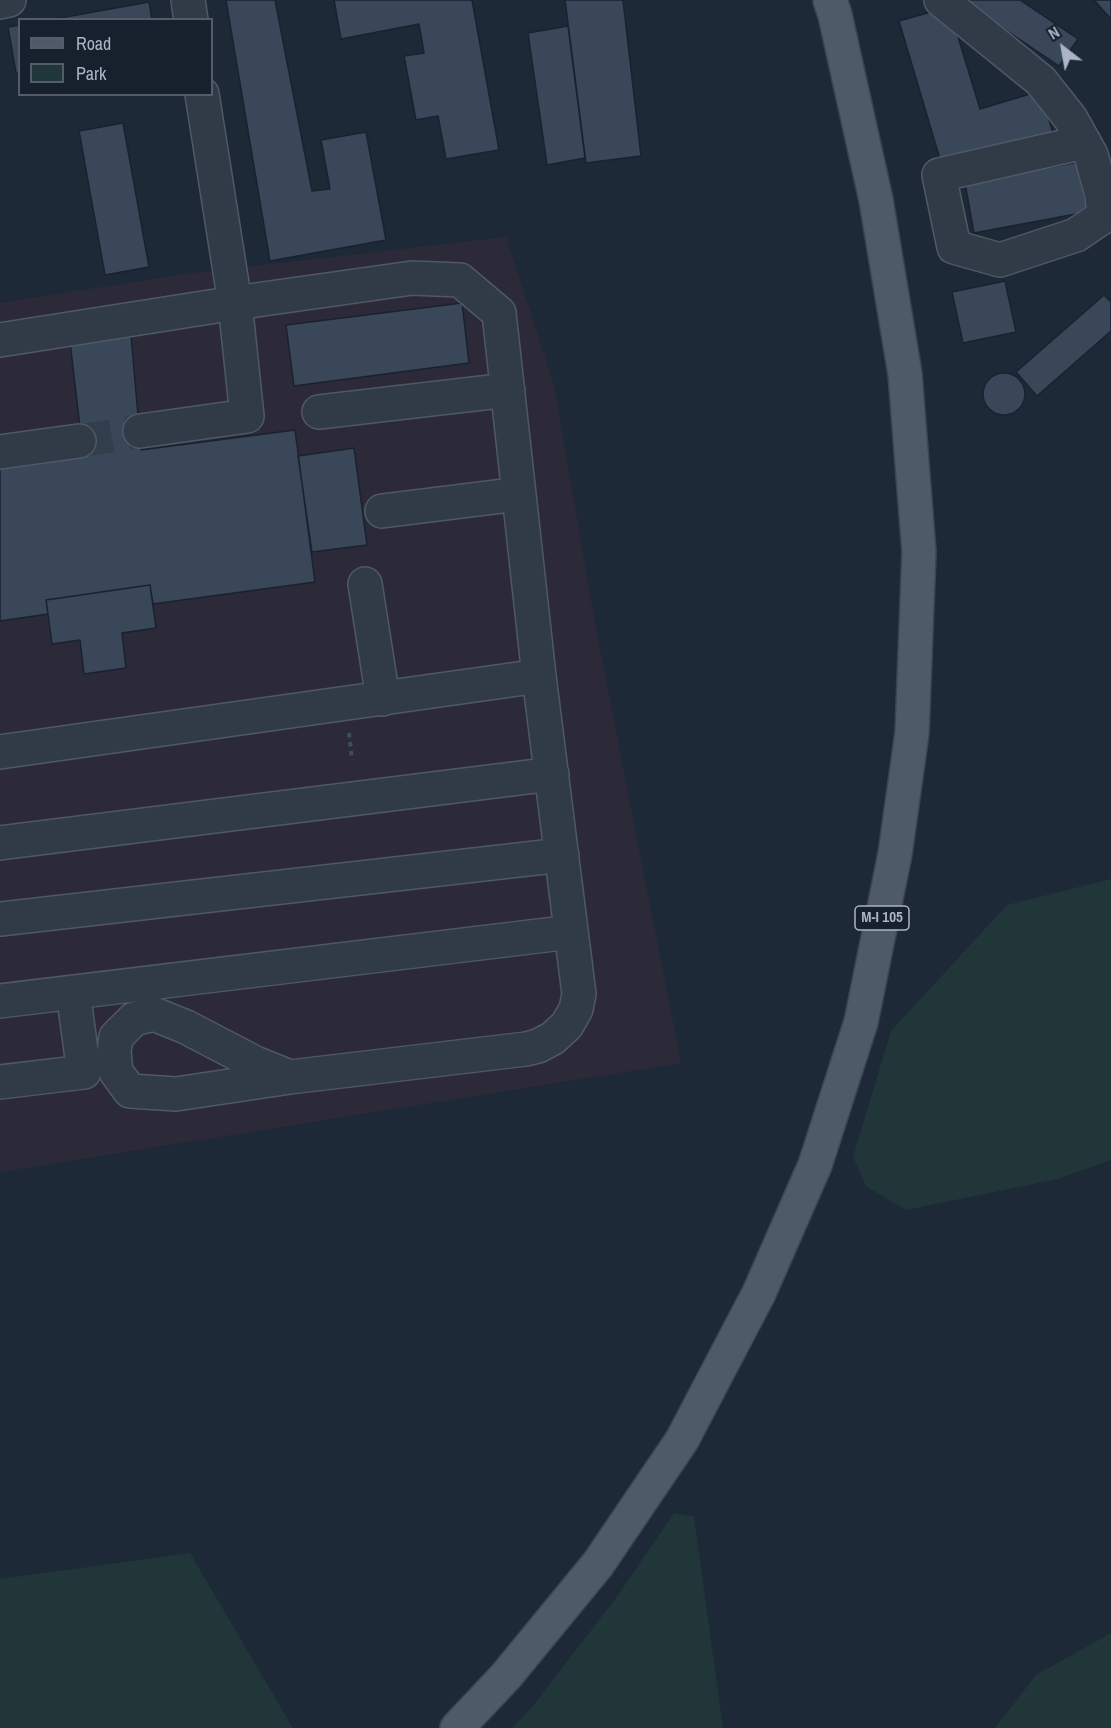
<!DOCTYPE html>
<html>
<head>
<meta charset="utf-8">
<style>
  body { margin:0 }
  #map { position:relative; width:1111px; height:1728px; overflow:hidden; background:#1e2938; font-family:"Archivo Narrow",sans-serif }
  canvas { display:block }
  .legend { position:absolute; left:18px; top:18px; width:195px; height:78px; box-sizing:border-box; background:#17202d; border:2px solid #525c6a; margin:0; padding:8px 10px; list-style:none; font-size:18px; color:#abb5c6 }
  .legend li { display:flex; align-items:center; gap:12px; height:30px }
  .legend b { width:30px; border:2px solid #525c6a }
  .north { position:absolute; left:1033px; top:18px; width:60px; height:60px; -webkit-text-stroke:4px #17202d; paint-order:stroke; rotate:329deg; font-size:16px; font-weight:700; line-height:24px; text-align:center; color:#abb5c6 }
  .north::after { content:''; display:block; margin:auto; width:21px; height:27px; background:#abb5c6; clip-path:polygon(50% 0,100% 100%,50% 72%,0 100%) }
</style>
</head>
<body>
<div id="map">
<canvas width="1111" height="1728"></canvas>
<ul class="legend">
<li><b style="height:8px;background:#4f5a69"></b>Road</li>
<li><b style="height:16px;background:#203639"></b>Park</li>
</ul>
<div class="north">N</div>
</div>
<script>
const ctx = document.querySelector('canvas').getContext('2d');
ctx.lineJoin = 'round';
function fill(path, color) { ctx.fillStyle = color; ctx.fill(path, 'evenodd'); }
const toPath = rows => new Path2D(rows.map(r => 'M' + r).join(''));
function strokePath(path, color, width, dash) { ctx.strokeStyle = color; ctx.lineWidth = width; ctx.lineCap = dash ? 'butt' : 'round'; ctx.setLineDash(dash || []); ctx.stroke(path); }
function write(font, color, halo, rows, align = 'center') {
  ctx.font = font + ' "Archivo Narrow",sans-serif'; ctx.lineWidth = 4.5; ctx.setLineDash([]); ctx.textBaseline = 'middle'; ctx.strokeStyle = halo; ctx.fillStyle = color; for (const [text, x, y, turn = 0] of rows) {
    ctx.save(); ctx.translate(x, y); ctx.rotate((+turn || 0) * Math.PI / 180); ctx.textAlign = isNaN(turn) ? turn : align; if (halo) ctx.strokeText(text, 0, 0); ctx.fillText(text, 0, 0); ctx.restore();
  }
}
const medical = toPath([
  [506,237,554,385,595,624,681,1063,0,1172,0,303,185,274]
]);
const green = toPath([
  [1111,879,1111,1160,1058,1179,906,1210,866,1186,853,1157,891,1031,1007,905],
  [674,1513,694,1517,723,1728,512,1728,532,1707,616,1598],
  [190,1553,293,1728,0,1728,0,1579],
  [1111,1633,1111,1728,995,1728,1036,1675]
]);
const building = toPath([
  [226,0,275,0,312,191,330,189,321,140,366,132,386,240,270,261,226,0],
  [334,0,472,0,499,150,446,159,438,116,416,120,404,56,424,53,419,24,341,39,334,0],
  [565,0,623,0,641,156,586,163,565,0],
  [961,0,1020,0,1078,39,1059,66,961,0],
  [1094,0,1111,0,1111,19,1094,0],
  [149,2,152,20,49,20,149,2],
  [949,7,980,109,1040,91,1053,133,942,166,899,21,949,7],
  [20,25,20,73,16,73,8,27,20,25],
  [568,26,585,158,547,165,528,33,568,26],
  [123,123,149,267,105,275,79,131,123,123],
  [1083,161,1092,211,974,233,965,183,1083,161],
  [1005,281,1016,332,963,343,952,292,1005,281],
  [1104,295,1111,302,1111,331,1037,396,1016,372,1104,295],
  [462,303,469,363,294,386,286,325,462,303],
  [131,335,141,450,295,430,315,582,153,604,150,585,46,600,48,614,0,621,0,465,83,453,70,342,131,335],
  '983 394a21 21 0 1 1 42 0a21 21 0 1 1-42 0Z',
  [354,448,367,545,312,552,298,456,354,448],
  [150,585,156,628,122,633,126,668,84,674,80,640,52,644,46,600,150,585]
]);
const minorTunnel = toPath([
  [79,441,140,431]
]);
const path = toPath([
  [349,733,352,760]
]);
const minor = toPath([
  [188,0,191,20],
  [941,0,1041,81,1071,119,1091,155,1102,195,1104,216,1076,235,1000,260,954,247,939,175,1084,142],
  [0,2,9,0],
  [0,340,235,303,412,278,460,280,499,313,539,676,0,752],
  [319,412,508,390],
  [140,431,247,416,235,303,202,94],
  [0,452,79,441],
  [382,511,519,494],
  [365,584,383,699],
  [0,843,552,774],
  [0,919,562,855],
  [0,1001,571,932],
  [290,1077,255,1063,186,1027,154,1014,134,1019,116,1037,114,1052,116,1072,130,1091,176,1094,290,1077,526,1049,538,1046,553,1038,567,1025,576,1009,579,994,539,676],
  [0,1082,84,1072,73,992]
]);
const major = toPath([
  [457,1728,506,1676,598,1564,682,1440,759,1293,815,1165,861,1022,895,854,912,733,919,552,905,374,876,200,835,15,830,0]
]);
const shields = [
  [882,918,54]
];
const shieldNames = [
  ["M-I 105",882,918]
];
fill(medical, '#2c2a39');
fill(green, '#203639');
fill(building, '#394759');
strokePath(building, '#19222f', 1.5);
strokePath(minorTunnel, '#333e4d', 33, [33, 16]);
strokePath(minor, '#4f5867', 36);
strokePath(major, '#3b4452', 36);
strokePath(path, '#3a5254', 4, [4.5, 4.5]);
strokePath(minor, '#313b48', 33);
strokePath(major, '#4f5a69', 33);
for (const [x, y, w] of shields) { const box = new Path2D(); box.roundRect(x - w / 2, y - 12, w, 24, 4.5); ctx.fillStyle = '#17202d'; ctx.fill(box); strokePath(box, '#abb5c6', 1.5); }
write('bold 15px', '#abb5c6', null, shieldNames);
</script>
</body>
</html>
